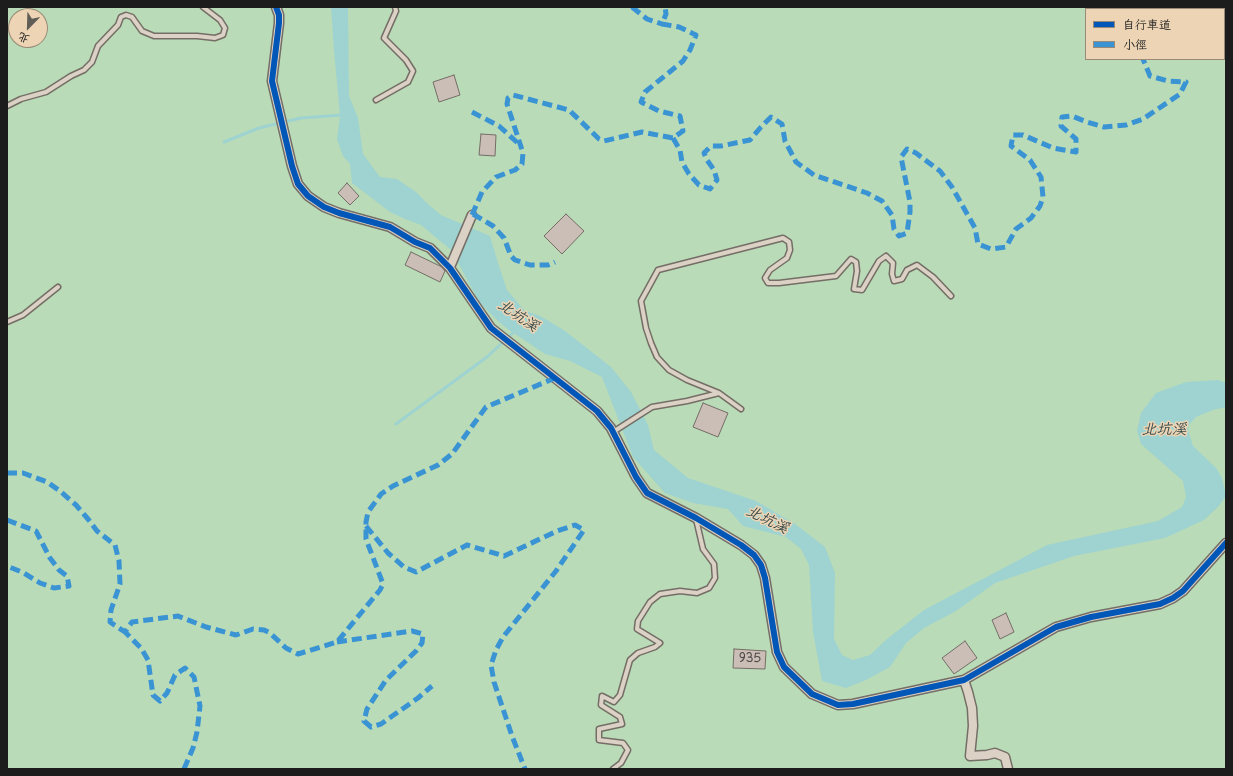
<!DOCTYPE html>
<html>
<head>
<meta charset="utf-8">
<style>
  body { margin:0 }
  #map { position:relative; width:1233px; height:776px; overflow:hidden; background:#dfd2c1; font-family:"Playpen Sans","LXGW WenKai TC",sans-serif }
  canvas { display:block }
  .frame { position:absolute; inset:0; border:8px solid #1c1c1c; pointer-events:none }
  .legend { position:absolute; left:1085px; top:8px; width:140px; height:52px; box-sizing:border-box; background:#ecd4b4; border:1px solid #998a77; margin:0; padding:5px 7px; list-style:none; font-size:12px; color:#1c1c1c }
  .legend li { display:flex; align-items:center; gap:8px; height:20px }
  .legend b { width:20px; border:1px solid #998a77 }
  .north { position:absolute; left:8px; top:8px; width:40px; height:40px; box-sizing:border-box; background:#ecd4b4; border:1px solid #998a77; border-radius:50%; rotate:203deg; font-size:11px; font-weight:700; line-height:16px; text-align:center; color:#1c1c1c }
  .north::after { content:''; display:block; margin:auto; width:14px; height:18px; background:#605c56; clip-path:polygon(50% 0,100% 100%,50% 72%,0 100%) }
</style>
</head>
<body>
<div id="map">
<canvas width="1233" height="776"></canvas>
<div class="frame"></div>
<ul class="legend">
<li><b style="height:5px;background:#0057b8"></b>自行車道</li>
<li><b style="height:5px;background:#3a94d4"></b>小徑</li>
</ul>
<div class="north">北</div>
</div>
<script>
const ctx = document.querySelector('canvas').getContext('2d');
ctx.lineJoin = 'round';
function fill(path, color) { ctx.fillStyle = color; ctx.fill(path, 'evenodd'); }
const toPath = rows => new Path2D(rows.map(r => 'M' + r).join(''));
function strokePath(path, color, width, dash) { ctx.strokeStyle = color; ctx.lineWidth = width; ctx.lineCap = dash ? 'butt' : 'round'; ctx.setLineDash(dash || []); ctx.stroke(path); }
function write(font, color, halo, rows, align = 'center') {
  ctx.font = font + ' "Playpen Sans","LXGW WenKai TC",sans-serif'; ctx.lineWidth = 3; ctx.setLineDash([]); ctx.textBaseline = 'middle'; ctx.strokeStyle = halo; ctx.fillStyle = color; for (const [text, x, y, turn = 0] of rows) {
    ctx.save(); ctx.translate(x, y); ctx.rotate((+turn || 0) * Math.PI / 180); ctx.textAlign = isNaN(turn) ? turn : align; if (halo) ctx.strokeText(text, 0, 0); ctx.fillText(text, 0, 0); ctx.restore();
  }
}
const green = toPath([
  [7,7,1226,7,1226,769,7,769],
  [1086,9,1224,9,1224,59,1086,59],
  [16,16,40,16,40,40,16,40]
]);
const water = toPath([
  [331,7,348,7,349,96,358,118,363,154,380,177,397,179,416,192,429,205,441,215,490,236,498,263,507,290,524,310,542,317,565,331,611,367,631,392,648,425,654,450,688,478,756,501,795,524,825,547,835,573,834,639,842,655,853,660,870,655,887,639,924,610,1047,545,1158,521,1182,507,1186,497,1183,481,1141,444,1137,431,1141,413,1156,393,1186,382,1218,380,1226,383,1226,407,1213,410,1196,417,1188,426,1189,433,1193,446,1216,468,1222,478,1226,496,1218,507,1204,520,1165,538,1074,556,995,583,956,611,924,628,906,643,890,667,866,680,846,688,822,681,813,632,809,565,801,549,786,537,743,526,728,509,693,503,665,493,633,457,602,377,570,361,545,354,509,330,499,322,480,303,451,250,421,225,405,219,390,212,352,183,350,164,343,156,337,139,340,116,334,50]
]);
const stream = toPath([
  [224,142,259,128,301,118,342,115],
  [396,424,487,357,516,330]
]);
const building = toPath([
  [454,75,460,95,439,102,433,82,454,75],
  [481,134,496,135,495,156,479,155,481,134],
  [347,183,359,196,350,205,338,193,347,183],
  [566,214,584,231,562,254,544,236,566,214],
  [411,252,442,267,445,271,440,282,405,265,411,252],
  [703,403,728,413,718,437,693,427,703,403],
  [1006,613,1014,632,1000,639,992,620,1006,613],
  [965,641,977,658,954,674,942,658,965,641],
  [734,649,766,651,765,669,733,668,734,649]
]);
const lane = toPath([
  [376,100,408,82,413,71,406,60,384,38,396,11,395,7],
  [7,106,21,99,46,92,71,76,84,70,92,62,98,46,118,25,121,17,126,15,132,17,142,31,154,36,197,36,215,38,223,35,225,28,220,20,203,7],
  [7,322,23,315,58,287],
  [719,393,741,409],
  [613,432,652,407,687,401,719,393,687,380,669,370,657,357,651,343,646,328,641,301,658,270,783,238,789,242,790,250,787,258,770,270,765,278,768,283,779,283,836,276,851,259,856,262,857,271,854,289,862,290,879,261,886,256,893,263,892,274,894,281,902,279,907,270,917,265,933,277,951,296],
  [613,769,621,763,628,750,623,743,599,740,599,729,622,724,620,717,601,705,602,696,614,702,620,695,630,660,638,653,655,647,660,643,637,629,638,621,650,602,660,594,680,591,697,593,709,588,715,578,714,564,703,549,696,519]
]);
const street = toPath([
  [276,7,279,15,279,23,272,81,292,166,298,184,308,196,324,207,339,213,390,227,415,242,430,248,450,268,491,328,597,411,611,428,636,477,647,493,696,518,741,545,754,555,761,565,765,578,777,652,784,667,812,694,838,705,853,704,964,680,1056,627,1091,617,1160,604,1173,598,1183,591,1226,543],
  [450,267,472,215],
  [964,680,968,692,972,708,973,726,970,756,987,755,995,753,1005,757,1008,769]
]);
const quiet = toPath([
  [632,7,647,19,662,24],
  [472,112,499,126,520,145],
  [673,138,680,150,682,162,689,174,699,185,710,189,717,180,714,170,707,160,704,153,711,146,721,146,750,140,761,127,771,117,782,124,785,141,796,162,814,175,867,193,882,201,892,215,894,229,899,236,907,233,910,212,910,202,901,157,907,149,916,153,940,171,952,187,975,228,978,244,991,249,1006,247,1016,229,1031,218,1040,206,1043,197,1041,177,1030,160,1011,146,1013,135,1023,135,1053,148,1076,152,1076,139,1061,126,1062,117,1072,116,1087,122,1104,127,1126,125,1143,119,1180,94,1186,82,1168,81,1150,76,1143,59],
  [473,214,493,226,504,238,511,256,515,260,530,265,548,265,555,262],
  [472,215,482,192,496,177,515,170,522,164,523,153,507,104,508,98,513,95,569,110,599,139,604,141,642,132,673,138,683,131,680,116,659,111,641,102,645,92,683,61,690,50,696,35,679,27,662,24,666,14,665,7],
  [7,473,23,473,47,482,60,491,76,505,88,519,97,531,115,545,119,561,120,584,111,610,110,622,125,632],
  [7,520,36,531,50,558,59,570,67,576,69,586,54,588,40,583,24,573,7,566],
  [366,526,388,553,404,567,416,572,467,545,504,556,557,531,575,525,584,530,556,571,503,637,496,650,491,665,494,682,512,736,525,769],
  [337,642,412,631,423,634,422,643,416,651,386,680,367,709,364,721,371,727,381,724,418,698,432,686],
  [184,769,193,748,197,732,200,706,194,677,185,668,175,675,167,693,160,701,153,695,148,660,141,648,125,632,132,622,178,616,206,627,236,635,253,629,264,630,270,633,286,648,298,654,337,642,380,590,383,584,366,539,366,522,368,512,381,494,393,486,438,465,452,454,486,407,555,378]
]);
const cycleway = toPath([
  [276,7,279,15,279,23,272,81,292,166,298,184,308,196,324,207,339,213,390,227,415,242,430,248,450,268,491,328,597,411,611,428,636,477,647,493,696,518,741,545,754,555,761,565,765,578,777,652,784,667,812,694,838,705,853,704,964,680,1056,627,1091,617,1160,604,1173,598,1183,591,1226,543]
]);
const numberNames = [
  ["935",750,659]
];
const waterNames = [
  ["北坑溪",518,316,34],
  ["北坑溪",1164,430],
  ["北坑溪",767,520,26]
];
fill(green, '#badbb7');
fill(water, '#9ed3d1');
strokePath(stream, '#9ed3d1', 3);
fill(building, '#cbbeb7');
strokePath(building, '#746e66', 1);
strokePath(lane, '#746e66', 7);
strokePath(street, '#746e66', 11);
strokePath(lane, '#dbd1c5', 4);
strokePath(street, '#dbd1c5', 8);
strokePath(quiet, '#3a94d4', 5, [10, 5]);
strokePath(cycleway, '#0057b8', 6);
write('12px', '#4e4a48', null, numberNames);
write('italic 15px', '#364a4b', '#ecd4b4', waterNames);
</script>
</body>
</html>
